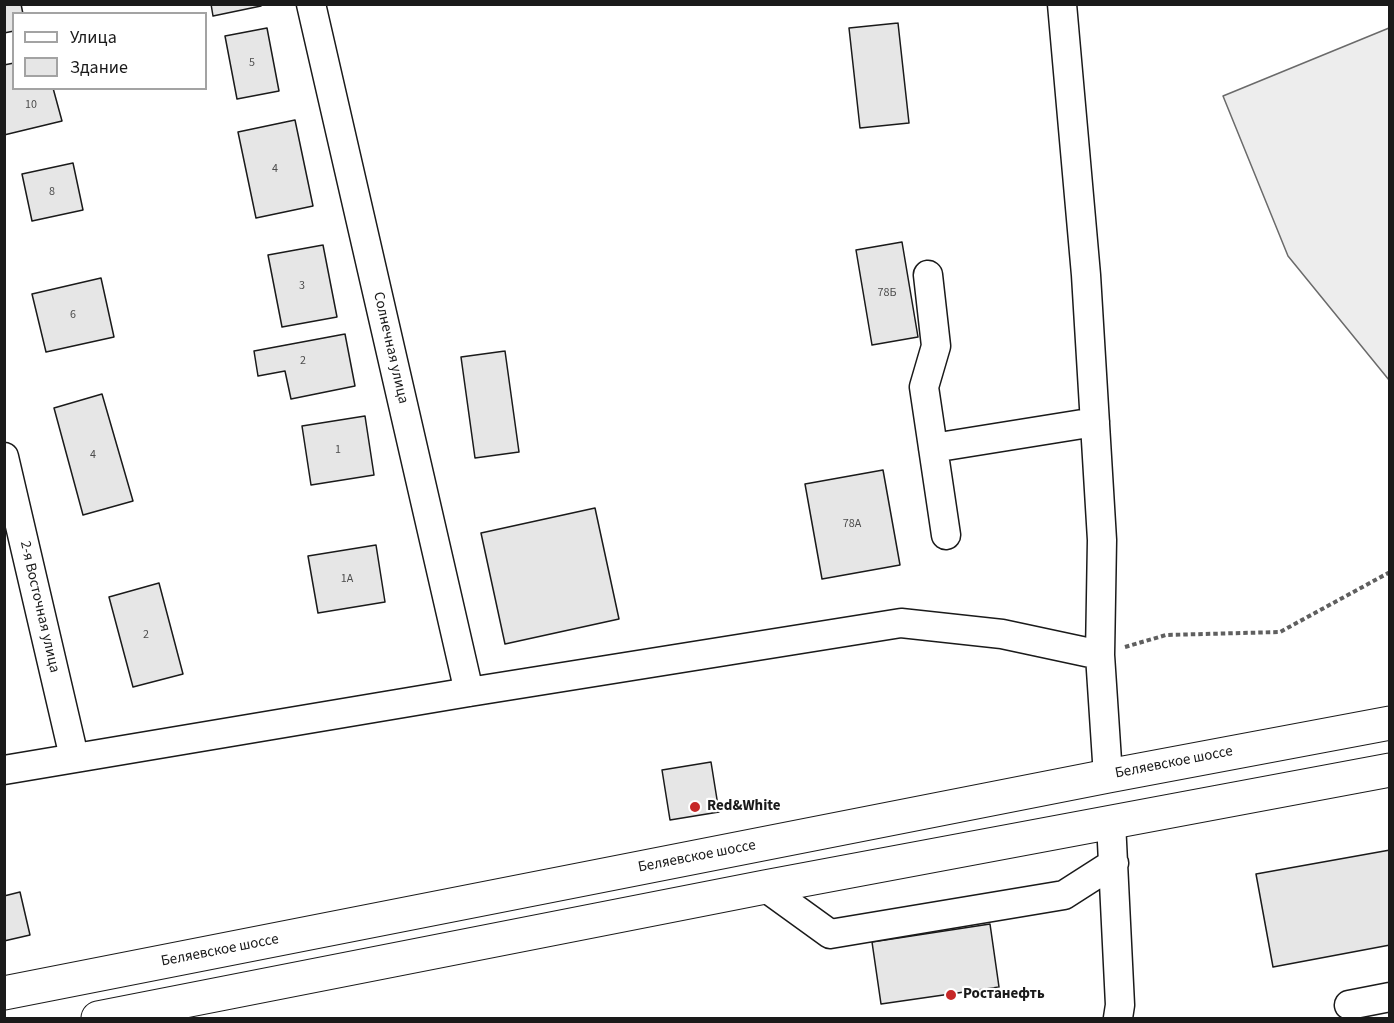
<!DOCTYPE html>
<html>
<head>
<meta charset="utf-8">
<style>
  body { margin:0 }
  #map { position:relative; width:1394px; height:1023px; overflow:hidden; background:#fff; font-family:"Source Sans 3",sans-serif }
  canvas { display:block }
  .frame { position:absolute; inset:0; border:6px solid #1a1a1a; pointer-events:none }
  .legend { position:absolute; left:12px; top:12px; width:195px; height:78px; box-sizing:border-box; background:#fff; border:2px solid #a3a3a3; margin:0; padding:8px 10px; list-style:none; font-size:18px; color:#1a1a1a }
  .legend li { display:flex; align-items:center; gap:12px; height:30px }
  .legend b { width:30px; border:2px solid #a3a3a3 }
</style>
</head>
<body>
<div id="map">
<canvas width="1394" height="1023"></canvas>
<div class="frame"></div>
<ul class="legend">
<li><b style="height:8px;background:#fff"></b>Улица</li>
<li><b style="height:16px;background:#e6e6e6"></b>Здание</li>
</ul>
</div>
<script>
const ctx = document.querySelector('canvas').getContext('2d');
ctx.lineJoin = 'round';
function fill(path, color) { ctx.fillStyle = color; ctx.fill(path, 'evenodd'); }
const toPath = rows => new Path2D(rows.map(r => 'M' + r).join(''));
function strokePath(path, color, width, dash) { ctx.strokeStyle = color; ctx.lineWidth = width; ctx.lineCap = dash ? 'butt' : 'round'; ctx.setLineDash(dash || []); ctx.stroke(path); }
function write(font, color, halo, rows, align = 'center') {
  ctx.font = font + ' "Source Sans 3",sans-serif'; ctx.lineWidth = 4.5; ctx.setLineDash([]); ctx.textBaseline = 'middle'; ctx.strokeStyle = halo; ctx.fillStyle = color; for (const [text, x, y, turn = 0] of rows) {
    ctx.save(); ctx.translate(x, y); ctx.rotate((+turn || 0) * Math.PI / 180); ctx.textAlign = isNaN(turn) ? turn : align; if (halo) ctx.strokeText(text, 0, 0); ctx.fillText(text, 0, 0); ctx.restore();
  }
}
const built = toPath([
  [1389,28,1389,380,1288,256,1223,96,1389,28]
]);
const building = toPath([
  [4,4,21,4,23,14,14,14,14,31,4,33,4,4],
  [211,4,261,4,261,6,213,16,211,4],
  [898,23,909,123,860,128,849,28,898,23],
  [267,28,279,91,237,99,225,36,267,28],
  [14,63,14,88,53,88,62,121,4,135,4,65,14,63],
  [295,120,313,206,256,218,238,132,295,120],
  [73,163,83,210,32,221,22,174,73,163],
  [902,242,918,337,872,345,856,250,902,242],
  [323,245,337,317,282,327,268,255,323,245],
  [101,278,114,337,46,352,32,294,101,278],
  [345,334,355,386,291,399,285,371,258,376,254,351,345,334],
  [505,351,519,452,475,458,461,357,505,351],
  [102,394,133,501,83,515,54,408,102,394],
  [365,416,374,475,311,485,302,426,365,416],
  [883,470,900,565,822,579,805,484,883,470],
  [595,508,619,619,505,644,481,533,595,508],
  [376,545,385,602,318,613,308,556,376,545],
  [159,583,183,674,133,687,109,597,159,583],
  [711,762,719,812,670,820,662,770,711,762],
  [1390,850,1390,945,1273,967,1256,874,1390,850],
  [20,892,30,935,4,941,4,896,20,892],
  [990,924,999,987,881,1004,872,942,990,924]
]);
const path = toPath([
  [1125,647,1166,635,1280,632,1390,572]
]);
const minor = toPath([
  [311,4,469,692],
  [1062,4,1086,275,1102,540,1100,655],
  [928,275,936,346,924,387,946,535],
  [933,448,1095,422],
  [4,457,74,757],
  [4,770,469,692,901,623,1002,634,1100,655,1108,776],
  [1111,822,1120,1005,1118,1018],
  [765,887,830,934,1064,895,1114,863],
  [1349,1005,1390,997]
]);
const major = toPath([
  [4,993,1108,776,1390,723],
  [98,1018,765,887,1390,770]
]);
const markers = [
  [695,807,6,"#c62828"],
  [951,995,6,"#c62828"]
];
const numberNames = [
  ["5",252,63],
  ["10",31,105],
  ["4",275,169],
  ["8",52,192],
  ["3",302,286],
  ["78Б",887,293],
  ["6",73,315],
  ["2",303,361],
  ["1",338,450],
  ["4",93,455],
  ["78А",852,524],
  ["1А",347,579],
  ["2",146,635]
];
const streetNames = [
  ["Солнечная улица",390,348,77],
  ["2-я Восточная улица",39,607,77],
  ["Беляевское шоссе",1174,763,-11],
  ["Беляевское шоссе",697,857,-11],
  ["Беляевское шоссе",220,951,-11]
];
const poiNames = [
  ["Red&White",707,807],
  ["Ростанефть",963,995]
];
fill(built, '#ededed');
strokePath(built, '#6a6a6a', 1.5);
fill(building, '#e6e6e6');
strokePath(building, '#1a1a1a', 1.5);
strokePath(minor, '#1a1a1a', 31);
strokePath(major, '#1a1a1a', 35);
strokePath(path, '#5f5f5f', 4, [4.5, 3]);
strokePath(minor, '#fff', 28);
strokePath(major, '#fff', 33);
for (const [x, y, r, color] of markers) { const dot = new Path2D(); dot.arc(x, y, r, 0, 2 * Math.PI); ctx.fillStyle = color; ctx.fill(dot); strokePath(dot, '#fff', 2); }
write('12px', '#4d4d4d', null, numberNames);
write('15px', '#1a1a1a', '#fff', streetNames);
write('bold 15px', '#1a1a1a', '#fff', poiNames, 'left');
</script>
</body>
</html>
